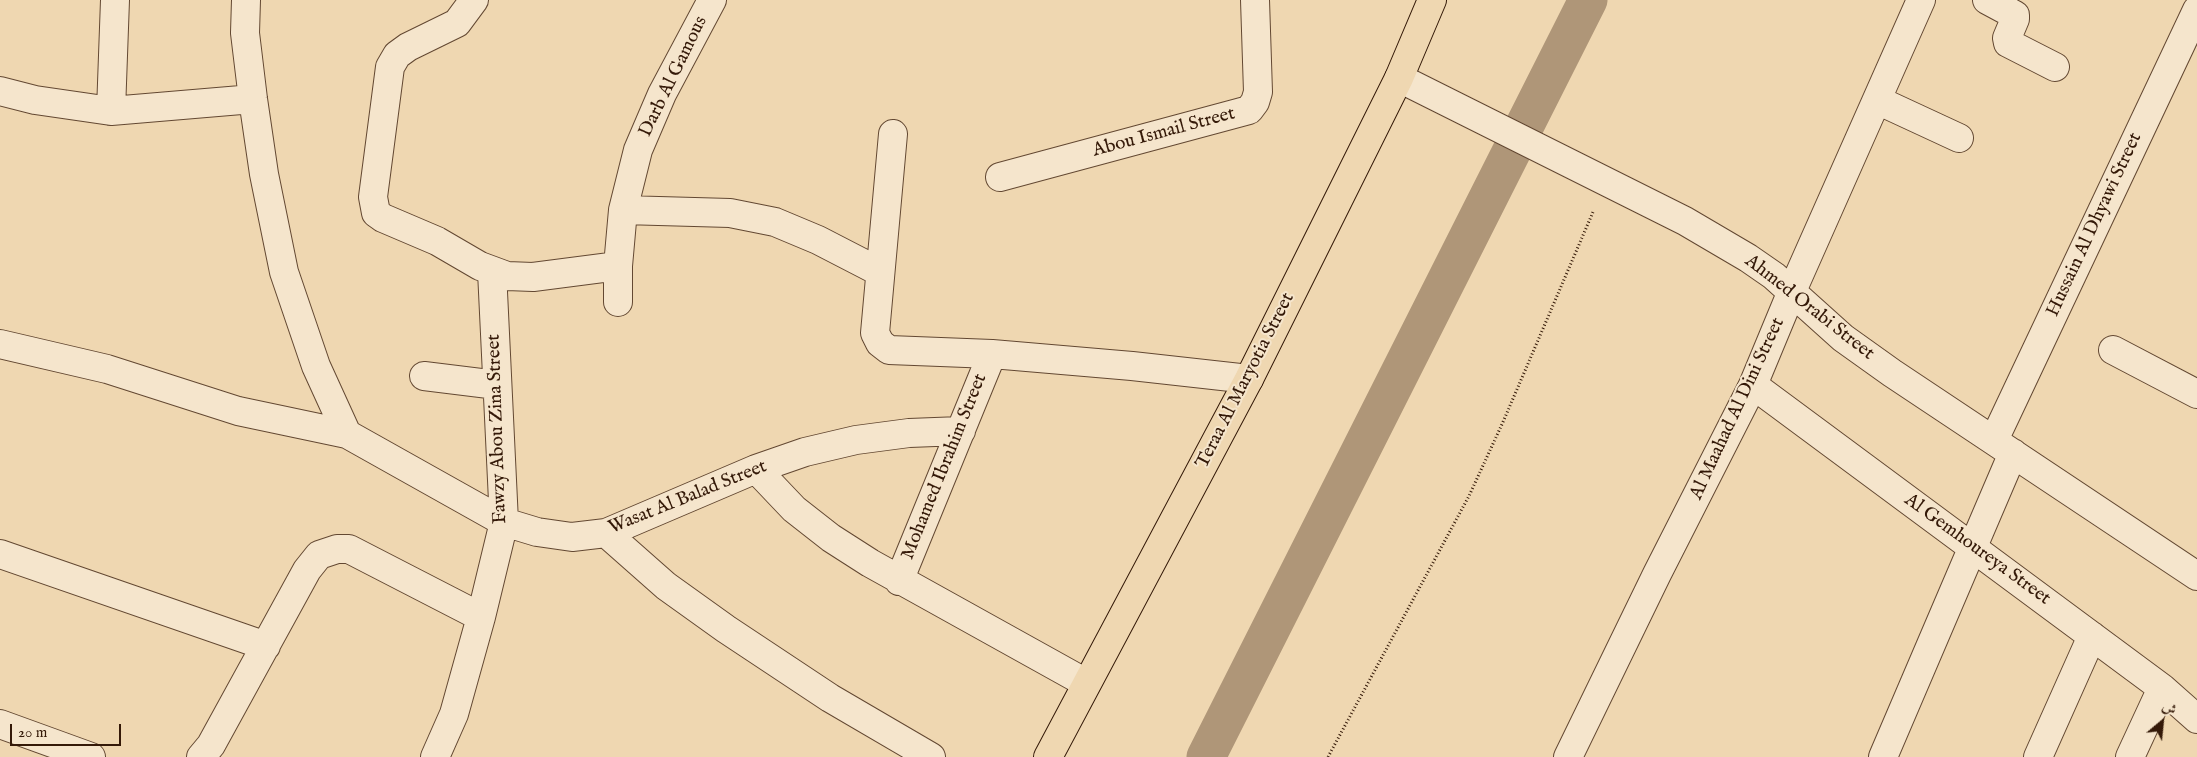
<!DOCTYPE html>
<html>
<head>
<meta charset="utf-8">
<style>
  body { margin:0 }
  #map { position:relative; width:2197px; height:757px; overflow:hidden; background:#efd7b1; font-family:"IM FELL English",Amiri,serif }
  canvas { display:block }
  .north { position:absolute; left:2137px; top:697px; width:50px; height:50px; -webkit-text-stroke:4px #f5e5cc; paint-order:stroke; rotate:28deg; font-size:14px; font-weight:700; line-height:20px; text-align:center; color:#341908 }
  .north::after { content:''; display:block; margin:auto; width:18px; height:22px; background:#341908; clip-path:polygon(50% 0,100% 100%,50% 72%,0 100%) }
  .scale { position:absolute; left:10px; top:724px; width:111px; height:22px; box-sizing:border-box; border:2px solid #341908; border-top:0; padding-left:6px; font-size:15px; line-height:18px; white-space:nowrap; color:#341908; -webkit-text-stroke:4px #f5e5cc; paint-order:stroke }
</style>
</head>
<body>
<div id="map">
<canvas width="2197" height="757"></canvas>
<div class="north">ش</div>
<div class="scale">20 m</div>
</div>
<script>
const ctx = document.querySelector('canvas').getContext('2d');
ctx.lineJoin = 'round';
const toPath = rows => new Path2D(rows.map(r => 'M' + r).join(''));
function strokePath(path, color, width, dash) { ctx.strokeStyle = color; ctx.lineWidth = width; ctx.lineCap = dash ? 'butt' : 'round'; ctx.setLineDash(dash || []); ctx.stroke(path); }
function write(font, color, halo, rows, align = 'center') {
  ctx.font = font + ' "IM FELL English",serif'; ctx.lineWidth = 4; ctx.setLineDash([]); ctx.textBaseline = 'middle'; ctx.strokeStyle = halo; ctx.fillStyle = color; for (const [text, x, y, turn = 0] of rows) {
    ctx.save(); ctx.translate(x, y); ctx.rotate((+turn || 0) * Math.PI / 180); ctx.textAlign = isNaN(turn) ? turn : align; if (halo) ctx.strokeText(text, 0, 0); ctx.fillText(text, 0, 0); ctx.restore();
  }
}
const canal = toPath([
  [1206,757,1588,0]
]);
const path = toPath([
  [1328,757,1469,496,1503,422,1593,212]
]);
const minor = toPath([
  [246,0,245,33,253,99,264,174,284,272,316,366,347,434],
  [474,0,457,23,408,47,397,55,390,67,373,197,376,213,383,218,437,241,480,266,507,276,533,277,618,266],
  [1987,0,2015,15,2015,19,2007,38,2008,43,2055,67],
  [1399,78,1685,221,1748,258,1774,276,1843,338,1892,373,2197,576],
  [0,91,35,100,111,111,253,99],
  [1877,100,1959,138],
  [111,111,115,0],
  [893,134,875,333,880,343,889,350,992,354,1132,366,1249,379],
  [1000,177,1249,110,1255,102,1258,92,1255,0],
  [623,210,730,213,775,222,818,240,880,272],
  [618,302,618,266,623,210,638,150,662,94,712,0],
  [0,344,107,369,238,411,347,434,504,522,537,532,572,537,606,533,756,469,805,452,856,440,909,433,961,431],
  [2113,350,2197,394],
  [424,376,497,385],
  [1753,385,2162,688,2197,719],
  [1994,440,2197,10],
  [756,469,794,509,831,538,870,563,1086,683],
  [606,533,666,586,726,629,830,698,931,757],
  [0,554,266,646],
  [899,581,992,354],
  [0,724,91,757],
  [201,757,211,745,307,570,319,555,337,549,349,549,481,617],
  [435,757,454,714,481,617,504,522,492,271],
  [1568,757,1657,574,1753,385,1792,291,1921,0],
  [1883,757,2013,453],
  [2038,757,2092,636],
  [2130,757,2162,688]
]);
const major = toPath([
  [1048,757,1249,379,1399,78,1432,0]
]);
const streetNames = [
  ["Darb Al Gamous",674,77,-64],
  ["Abou Ismail Street",1164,133,-15],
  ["Hussain Al Dhyawi Street",2095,225,-65],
  ["Ahmed Orabi Street",1809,308,38],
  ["Teraa Al Maryotia Street",1246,381,-63],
  ["Al Maahad Al Dini Street",1738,409,-65],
  ["Fawzy Abou Zina Street",498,429,-92],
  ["Mohamed Ibrahim Street",945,467,-68],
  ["Wasat Al Balad Street",688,498,-22],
  ["Al Gemhoureya Street",1977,550,36]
];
strokePath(canal, '#af9678', 39);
strokePath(minor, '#634832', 30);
strokePath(major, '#341908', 30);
strokePath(path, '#341908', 3, [1, 2.5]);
strokePath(minor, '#f5e5cc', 28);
strokePath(major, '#efd7b1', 28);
write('19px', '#341908', '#f5e5cc', streetNames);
</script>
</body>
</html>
